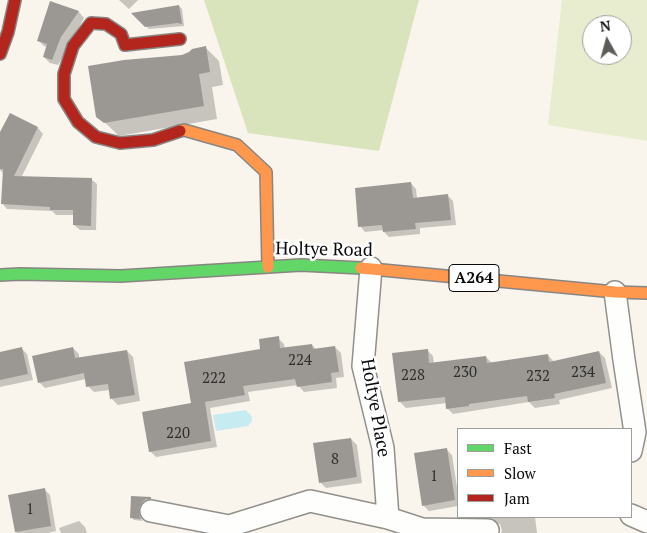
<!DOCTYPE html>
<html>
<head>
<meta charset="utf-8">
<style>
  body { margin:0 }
  #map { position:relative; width:647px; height:533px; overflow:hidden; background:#f9f5ed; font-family:"PT Serif",serif }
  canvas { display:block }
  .legend { position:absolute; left:457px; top:428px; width:175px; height:90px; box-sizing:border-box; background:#fff; border:1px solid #9d9d9d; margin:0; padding:6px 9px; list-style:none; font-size:15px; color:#0a0a0a }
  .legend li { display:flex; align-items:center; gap:10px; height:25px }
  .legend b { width:25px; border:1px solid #9d9d9d }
  .north { position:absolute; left:582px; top:15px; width:50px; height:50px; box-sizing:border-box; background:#fff; border:1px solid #9d9d9d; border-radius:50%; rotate:353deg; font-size:14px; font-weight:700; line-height:20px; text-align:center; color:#0a0a0a }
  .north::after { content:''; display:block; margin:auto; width:18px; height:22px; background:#5e5c59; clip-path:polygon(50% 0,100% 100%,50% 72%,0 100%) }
</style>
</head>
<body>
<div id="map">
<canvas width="647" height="533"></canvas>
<ul class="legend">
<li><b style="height:6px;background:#63d668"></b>Fast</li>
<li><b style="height:6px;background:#ff974d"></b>Slow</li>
<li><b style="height:6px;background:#b3261e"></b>Jam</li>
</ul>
<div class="north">N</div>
</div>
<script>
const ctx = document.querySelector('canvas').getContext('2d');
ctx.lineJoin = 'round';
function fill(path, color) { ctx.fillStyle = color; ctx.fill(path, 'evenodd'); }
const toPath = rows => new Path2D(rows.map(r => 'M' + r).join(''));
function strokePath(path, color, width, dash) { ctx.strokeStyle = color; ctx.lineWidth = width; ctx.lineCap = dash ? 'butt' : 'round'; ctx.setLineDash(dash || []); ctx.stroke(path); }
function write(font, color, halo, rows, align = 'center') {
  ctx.font = font + ' "PT Serif",serif'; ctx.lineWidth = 5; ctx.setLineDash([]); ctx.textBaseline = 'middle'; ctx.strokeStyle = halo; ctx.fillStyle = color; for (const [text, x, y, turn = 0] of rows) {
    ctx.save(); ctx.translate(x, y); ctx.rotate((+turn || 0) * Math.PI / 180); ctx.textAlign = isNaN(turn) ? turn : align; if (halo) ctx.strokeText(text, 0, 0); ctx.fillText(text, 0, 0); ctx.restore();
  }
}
const green = toPath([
  [562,0,647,0,647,141,548,125],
  [592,25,622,25,622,55,592,55]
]);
const forest = toPath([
  [204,0,419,0,379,151,248,133]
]);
const water = toPath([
  [246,410,247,412,250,414,252,417,252,421,249,424,249,426,216,431,213,415]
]);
const shadow = toPath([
  [119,0,138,0,129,9],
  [50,3,79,12,84,18,58,65,50,63,44,57,47,47,44,46,38,40],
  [179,6,182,9,184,26,149,29,133,14],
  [206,48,219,61,223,85,212,87,217,119,119,136,98,116,182,56],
  [10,114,38,128,43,134,21,178,91,179,97,184,96,230,80,230,74,225,75,215,56,215,52,211,7,209,2,203,4,174,0,170,0,136],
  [411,183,416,189,417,199,448,196,453,201,456,225,420,228,420,234,389,237,384,232,384,230,365,232,360,226],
  [278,338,284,344,285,349,312,345,317,350,335,347,341,353,344,377,336,378,337,388,304,392,298,385,248,392,250,401,210,408,217,447,156,457,150,451,192,404],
  [21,348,27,354,33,380,0,387,0,353],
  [73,348,79,354,79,358,127,351,133,357,140,401,118,405,112,399,110,390,94,392,88,386,86,379,45,388,39,382],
  [427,350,433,356,434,364,486,357,492,363,548,355,554,362,599,352,605,358,612,388,559,400,560,404,535,408,529,402,453,414,447,408,447,403,406,408,400,402],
  [351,439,357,445,362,483,326,488,320,482],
  [446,449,452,455,458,494,458,506,429,511,423,505],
  [44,489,50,495,56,531,48,533,17,533,16,532,10,496],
  [132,497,150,499,153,501,141,511,141,518,143,521,134,520,131,517],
  [465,517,535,517,537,533,501,533,502,531,500,524,495,523,471,522],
  [79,521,85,527,87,533,61,533,59,528]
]);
const building = toPath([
  [50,1,79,11,61,37,52,60,43,57,47,44,37,41],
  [179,5,182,24,178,23,145,27,131,13],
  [206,46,210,72,199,74,204,106,104,123,96,117,88,66,124,60,182,55,189,52,192,49],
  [10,113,38,127,14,176,92,178,91,226,73,225,73,210,50,210,50,207,1,204,3,169,0,169,0,132],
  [411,182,413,198,448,194,451,220,415,223,416,229,383,232,382,225,358,227,355,188],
  [279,336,280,348,312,344,313,349,335,346,339,372,331,373,332,382,297,387,295,379,243,386,245,395,205,402,211,441,149,452,142,412,191,403,184,362,260,349,259,339],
  [22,347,28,374,0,380,0,352],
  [73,347,75,358,127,350,135,395,110,399,108,384,86,387,84,373,38,383,32,356],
  [428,349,429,363,486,356,487,363,548,354,549,362,599,351,606,383,554,394,555,398,528,402,527,396,469,404,469,406,446,409,445,397,398,402,392,353],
  [351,438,357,477,319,483,313,443],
  [447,448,455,500,422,506,414,453],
  [45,488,51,526,15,532,8,495],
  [131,496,151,497,151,499,146,499,142,502,139,508,139,515,141,519,130,518]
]);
const street = toPath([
  [371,268,363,366,383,448,388,518],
  [615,292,624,360,635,432,631,451],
  [151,511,229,526,310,501,388,518,422,529,488,530],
  [631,515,647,522]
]);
const fast = toPath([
  [0,275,20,274,121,276,301,265,361,268]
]);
const slow = toPath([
  [180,131,184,130,237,145,266,172,268,267],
  [361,268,615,292,647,293]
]);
const jam = toPath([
  [180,39,125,45,121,34,106,24,91,23,73,46,64,74,64,99,78,122,96,137,120,143,153,140,180,131],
  [0,54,8,32,15,0]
]);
const numberNames = [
  ["224",300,361],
  ["230",465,373],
  ["234",583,373],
  ["228",413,376],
  ["232",538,377],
  ["222",214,379],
  ["220",178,434],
  ["8",335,460],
  ["1",434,477],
  ["1",30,510]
];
const shields = [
  [474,278,50]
];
const shieldNames = [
  ["A264",474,278]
];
const streetNames = [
  ["Holtye Road",324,250,1],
  ["Holtye Place",375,408,80]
];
fill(green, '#e7edce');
fill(forest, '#d9e4bd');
fill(water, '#c6ebf1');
fill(shadow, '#0003');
fill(building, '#9b9894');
strokePath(street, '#92908c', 24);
strokePath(fast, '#888683', 14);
strokePath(slow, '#888683', 14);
strokePath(jam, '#888683', 14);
strokePath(street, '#fefefc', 21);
strokePath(fast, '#63d668', 11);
strokePath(slow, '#ff974d', 11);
strokePath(jam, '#b3261e', 11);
write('15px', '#2e2e2c', null, numberNames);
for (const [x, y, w] of shields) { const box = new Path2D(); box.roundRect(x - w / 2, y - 13.5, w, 27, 4); ctx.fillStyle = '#fff'; ctx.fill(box); strokePath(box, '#0a0a0a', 1); }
write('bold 16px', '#0a0a0a', null, shieldNames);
write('18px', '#0a0a0a', '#fff', streetNames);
</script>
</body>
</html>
